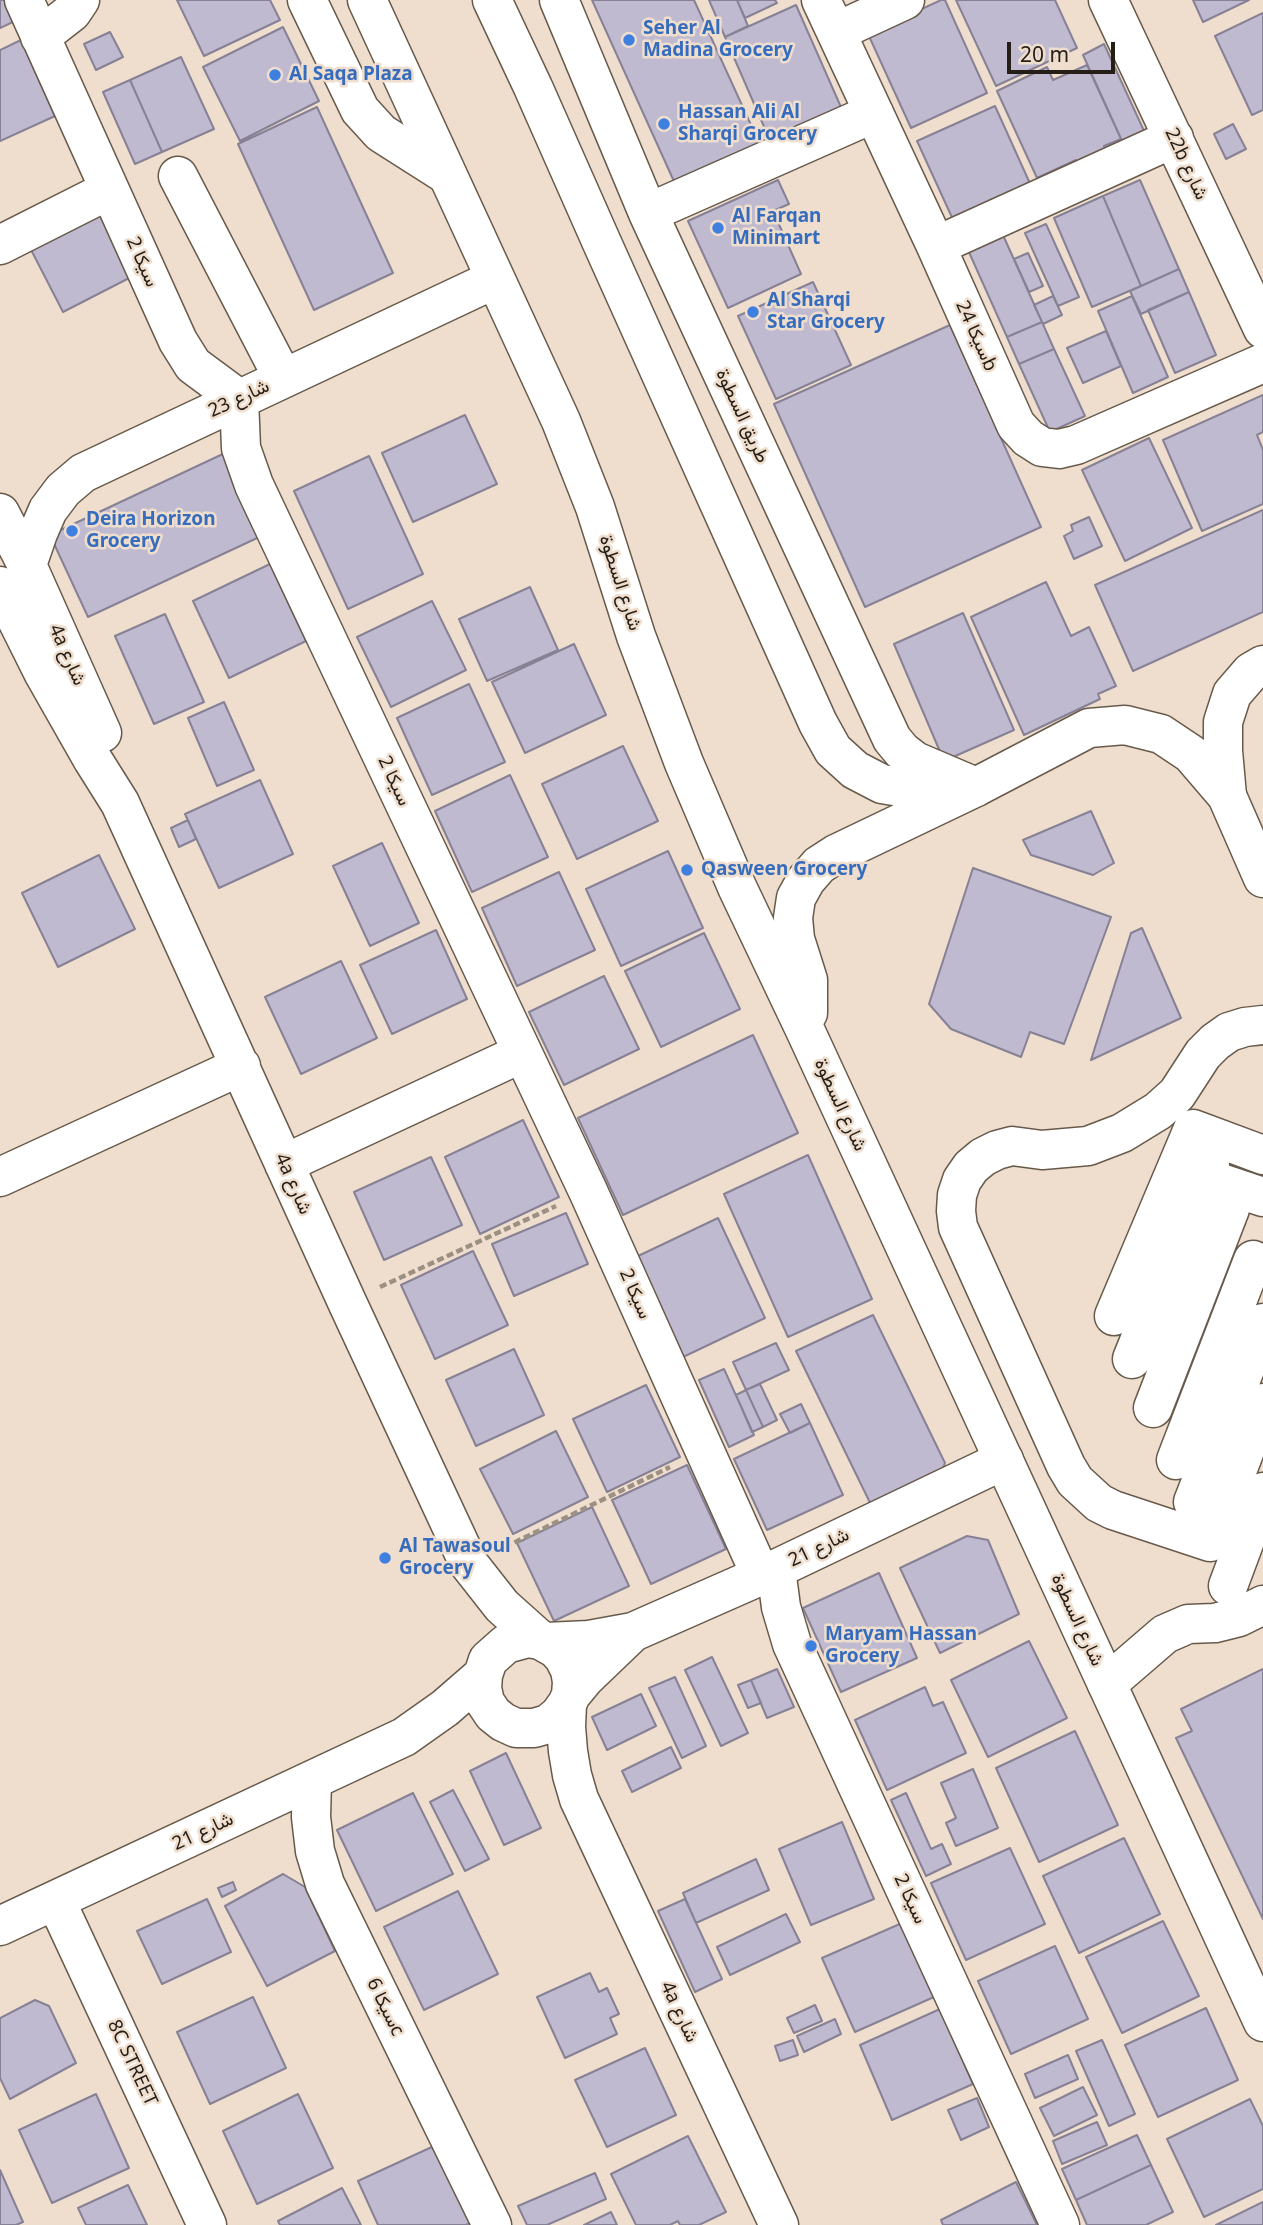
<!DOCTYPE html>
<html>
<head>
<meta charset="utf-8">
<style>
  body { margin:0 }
  #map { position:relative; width:1263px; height:2225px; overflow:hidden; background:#efdecd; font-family:"Noto Sans",sans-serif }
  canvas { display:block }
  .scale { position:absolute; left:1007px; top:42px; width:108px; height:32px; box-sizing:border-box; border:4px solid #241e17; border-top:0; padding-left:9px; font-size:21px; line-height:24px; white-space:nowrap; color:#241e17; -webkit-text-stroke:5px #efdecd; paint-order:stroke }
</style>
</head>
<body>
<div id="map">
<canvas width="1263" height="2225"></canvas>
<div class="scale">20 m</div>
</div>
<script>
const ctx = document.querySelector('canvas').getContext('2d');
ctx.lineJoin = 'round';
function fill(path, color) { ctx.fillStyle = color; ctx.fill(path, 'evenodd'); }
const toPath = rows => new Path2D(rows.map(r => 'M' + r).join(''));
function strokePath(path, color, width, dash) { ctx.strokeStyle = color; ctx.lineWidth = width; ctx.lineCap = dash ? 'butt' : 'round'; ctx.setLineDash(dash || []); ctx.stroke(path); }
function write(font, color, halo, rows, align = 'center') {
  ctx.font = font + ' "Noto Sans",Vazirmatn,sans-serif'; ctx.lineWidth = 5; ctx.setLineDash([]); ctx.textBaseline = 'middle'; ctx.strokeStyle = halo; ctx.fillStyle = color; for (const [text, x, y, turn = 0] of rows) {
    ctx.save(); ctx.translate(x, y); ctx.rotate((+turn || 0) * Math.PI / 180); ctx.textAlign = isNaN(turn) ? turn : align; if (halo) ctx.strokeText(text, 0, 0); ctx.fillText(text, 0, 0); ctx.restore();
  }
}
const building = toPath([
  [0,0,8,0,17,20,0,28,0,0],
  [177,0,270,0,280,20,204,56,177,0],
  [592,0,694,0,762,149,677,188,592,0],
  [709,0,737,0,748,26,725,37,709,0],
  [737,0,775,0,777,3,745,18,737,0],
  [941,0,945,0,987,93,911,128,868,34,941,0],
  [956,0,1055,0,1077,48,996,86,956,0],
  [1193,0,1249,0,1203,22,1193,0],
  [796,5,844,114,772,145,725,37,796,5],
  [1263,13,1263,110,1252,115,1215,36,1263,13],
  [283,27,319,101,240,141,203,67,283,27],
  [110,32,123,57,96,70,84,44,110,32],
  [21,40,55,116,0,141,0,50,21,40],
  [1104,44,1145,133,1123,143,1083,55,1104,44],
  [181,57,214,129,162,152,130,80,181,57],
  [1087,65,1121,139,1104,146,1112,163,1084,176,1076,160,1037,178,997,91,1047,67,1053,80,1087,65],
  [130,80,162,152,135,164,103,92,130,80],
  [995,106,1032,188,955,224,917,141,995,106],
  [317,107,393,273,314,310,238,144,317,107],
  [1233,124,1246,149,1226,159,1214,134,1233,124],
  [778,180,789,204,773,211,801,274,728,308,688,221,778,180],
  [1140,180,1179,269,1141,286,1103,196,1140,180],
  [1103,196,1141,286,1092,307,1054,218,1103,196],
  [100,202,137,274,63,312,26,240,100,202],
  [1046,224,1079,297,1058,306,1025,233,1046,224],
  [1003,235,1042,322,1007,337,968,250,1003,235],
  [1028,253,1043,286,1029,292,1014,259,1028,253],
  [1179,269,1189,292,1141,314,1130,291,1179,269],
  [813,282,851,365,776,399,738,316,813,282],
  [1189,292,1216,355,1175,373,1148,310,1189,292],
  [1053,296,1062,315,1043,324,1034,305,1053,296],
  [1132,296,1168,377,1133,393,1098,311,1132,296],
  [1042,322,1054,349,1019,364,1007,337,1042,322],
  [950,325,1041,527,865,607,774,404,950,325],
  [1106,331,1121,366,1083,383,1067,348,1106,331],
  [1054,349,1085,416,1050,432,1019,364,1054,349],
  [1263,395,1263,432,1257,435,1263,450,1263,504,1202,531,1163,440,1263,395],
  [465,415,497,484,413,522,382,453,465,415],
  [1149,438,1192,528,1125,561,1082,470,1149,438],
  [225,453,270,532,88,617,50,535,225,453],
  [369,456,423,574,348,609,294,491,369,456],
  [1263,510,1263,612,1133,671,1095,585,1263,510],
  [1089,517,1102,546,1074,559,1064,536,1073,531,1071,525,1089,517],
  [270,564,306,641,229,678,193,601,270,564],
  [1046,582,1071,636,1089,627,1116,686,1098,694,1100,699,1024,735,971,617,1046,582],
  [530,587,558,650,487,681,459,619,530,587],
  [432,601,466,670,391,707,357,637,432,601],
  [963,613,1014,730,944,761,894,644,963,613],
  [165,614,204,702,154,724,115,636,165,614],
  [574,644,606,715,525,753,492,682,574,644],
  [469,684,505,762,432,795,397,718,469,684],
  [224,702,254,770,217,786,188,718,224,702],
  [623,746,658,821,577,859,542,784,623,746],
  [510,775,548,857,472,892,435,811,510,775],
  [260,780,293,854,219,888,185,814,260,780],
  [1091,811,1114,863,1093,875,1031,855,1023,840,1091,811],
  [188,820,196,839,179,847,171,828,188,820],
  [382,843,419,923,370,946,333,866,382,843],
  [668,851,703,928,621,966,586,889,668,851],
  [99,855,135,929,58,967,22,893,99,855],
  [973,868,1111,917,1064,1044,1030,1032,1021,1057,951,1029,929,1004,973,868],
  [559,872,595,950,517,986,482,908,559,872],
  [1142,928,1181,1018,1091,1060,1131,933,1142,928],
  [436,930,467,999,392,1034,360,965,436,930],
  [704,933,740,1009,661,1047,625,971,704,933],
  [341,961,377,1038,301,1074,265,997,341,961],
  [604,976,639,1049,564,1085,529,1012,604,976],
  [753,1035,798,1133,623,1215,578,1118,753,1035],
  [523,1120,559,1197,480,1234,445,1157,523,1120],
  [808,1155,872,1299,788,1337,724,1194,808,1155],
  [431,1157,462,1225,384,1260,354,1192,431,1157],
  [566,1213,588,1264,514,1296,492,1244,566,1213],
  [718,1218,765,1318,683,1357,636,1257,718,1218],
  [473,1251,508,1325,435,1359,401,1285,473,1251],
  [873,1315,945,1463,936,1486,876,1515,796,1351,873,1315],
  [776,1343,789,1370,746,1390,733,1362,776,1343],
  [514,1349,544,1415,476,1446,446,1380,514,1349],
  [724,1369,754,1435,729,1447,699,1380,724,1369],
  [760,1384,777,1420,763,1427,746,1390,760,1384],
  [646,1385,680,1457,607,1492,573,1419,646,1385],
  [746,1390,763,1427,752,1432,736,1395,746,1390],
  [801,1404,810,1423,790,1433,780,1414,801,1404],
  [810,1423,843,1495,767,1530,734,1459,810,1423],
  [556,1431,588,1497,513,1534,480,1469,556,1431],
  [687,1465,726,1549,651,1584,612,1500,687,1465],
  [592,1507,629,1586,554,1621,517,1543,592,1507],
  [967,1536,988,1540,1019,1614,940,1653,900,1568,967,1536],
  [879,1573,917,1658,841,1692,803,1608,879,1573],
  [1029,1641,1067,1718,988,1757,951,1680,1029,1641],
  [712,1657,748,1733,721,1746,685,1670,712,1657],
  [777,1669,794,1707,767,1718,751,1680,777,1669],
  [1263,1669,1263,1919,1176,1738,1192,1731,1181,1709,1263,1669],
  [675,1677,706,1746,682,1758,649,1688,675,1677],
  [751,1680,761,1703,748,1708,738,1685,751,1680],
  [925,1687,933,1706,943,1702,966,1753,887,1790,855,1720,925,1687],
  [641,1694,656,1726,607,1750,592,1717,641,1694],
  [1075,1731,1118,1825,1039,1862,996,1768,1075,1731],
  [671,1747,681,1768,632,1792,622,1771,671,1747],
  [506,1753,541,1828,504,1845,470,1771,506,1753],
  [973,1769,998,1828,956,1846,946,1823,956,1818,941,1783,973,1769],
  [453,1790,489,1859,465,1871,430,1802,453,1790],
  [413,1793,453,1874,376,1911,337,1830,413,1793],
  [906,1793,931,1849,942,1844,951,1864,926,1876,891,1800,906,1793],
  [842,1822,874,1899,811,1925,779,1849,842,1822],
  [1124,1838,1160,1914,1079,1953,1043,1876,1124,1838],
  [1010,1848,1045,1924,966,1960,931,1883,1010,1848],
  [756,1859,769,1890,696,1923,683,1893,756,1859],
  [283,1874,305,1887,335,1951,267,1986,225,1906,283,1874],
  [233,1882,236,1890,222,1897,218,1888,233,1882],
  [458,1891,498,1974,424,2010,384,1927,458,1891],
  [207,1899,231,1952,162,1984,137,1931,207,1899],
  [685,1899,722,1979,695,1992,658,1911,685,1899],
  [786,1914,800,1942,730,1975,717,1947,786,1914],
  [1163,1921,1199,1996,1122,2033,1086,1957,1163,1921],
  [902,1923,934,1997,855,2032,822,1958,902,1923],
  [1055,1946,1088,2019,1011,2054,978,1981,1055,1946],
  [590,1973,599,1992,607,1988,619,2014,610,2018,617,2034,565,2058,537,1997,590,1973],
  [253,1997,286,2068,210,2104,177,2032,253,1997],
  [35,2000,49,2006,76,2063,10,2099,0,2078,0,2018,35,2000],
  [815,2005,822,2021,794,2033,787,2018,815,2005],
  [1206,2008,1238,2080,1158,2117,1125,2045,1206,2008],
  [940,2009,973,2084,892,2120,860,2045,940,2009],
  [835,2019,841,2034,804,2052,797,2036,835,2019],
  [793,2040,798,2055,780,2061,775,2046,793,2040],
  [1102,2040,1135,2114,1109,2126,1076,2051,1102,2040],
  [645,2048,676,2115,607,2147,575,2080,645,2048],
  [1068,2055,1078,2079,1035,2098,1025,2074,1068,2055],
  [1083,2087,1097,2115,1054,2136,1040,2108,1083,2087],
  [96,2094,129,2168,52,2203,19,2130,96,2094],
  [298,2094,333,2168,257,2204,223,2131,298,2094],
  [977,2098,989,2127,961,2140,948,2110,977,2098],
  [1250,2099,1263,2126,1263,2189,1204,2217,1167,2139,1250,2099],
  [1097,2122,1107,2145,1062,2164,1053,2141,1097,2122],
  [1137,2135,1151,2165,1076,2200,1062,2169,1137,2135],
  [688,2136,726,2212,699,2225,680,2225,678,2221,670,2225,636,2225,611,2174,688,2136],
  [434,2146,470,2223,466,2225,378,2225,358,2181,434,2146],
  [1151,2165,1173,2212,1146,2225,1087,2225,1076,2200,1151,2165],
  [0,2170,23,2222,16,2225,0,2225,0,2170],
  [595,2173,606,2199,547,2225,527,2225,518,2206,595,2173],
  [1016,2182,1037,2225,943,2225,941,2220,1016,2182],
  [128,2185,147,2225,86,2225,78,2208,128,2185],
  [342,2188,361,2225,280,2225,278,2221,342,2188],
  [1263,2202,1263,2225,1216,2225,1263,2202],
  [611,2212,617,2225,584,2225,611,2212]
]);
const path = toPath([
  [380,1287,556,1206],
  [505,1547,670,1467]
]);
const minor = toPath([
  [24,0,178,341,193,365,239,399],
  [307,0,360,110,381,133,447,175],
  [559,0,648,213,892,739,902,751,915,761,976,787],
  [821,0,936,246,1016,425,1028,438,1042,447,1059,449,1076,445,1263,363],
  [1108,0,1263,329],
  [836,32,905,0],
  [40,37,72,12,80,0],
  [178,176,283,378],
  [648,213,874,113],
  [0,245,109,190],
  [936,246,1174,138],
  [239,399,241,448,254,485,588,1191,761,1576],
  [0,513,27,565,102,733],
  [27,565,38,533,48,510,63,490,83,473,495,279],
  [0,586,43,672,93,760,120,803,347,1302,469,1564,502,1606,540,1640],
  [1227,796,1223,751,1223,722,1232,694,1251,672,1263,665],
  [1263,1025,1245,1027,1229,1032,1215,1042,1203,1054,1177,1094,1158,1111,1122,1133,1088,1146,1042,1150,1012,1146,997,1150,983,1157,971,1167,962,1180,957,1195,956,1211,958,1227,1066,1466,1075,1481,1099,1503,1113,1510,1210,1542,1263,1403],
  [284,1164,522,1053],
  [0,1177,241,1066],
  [1218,1182,1263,1197],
  [1114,1316,1193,1129,1263,1155],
  [1132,1359,1210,1165],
  [1153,1408,1230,1209],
  [1176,1460,1253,1260],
  [1193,1502,1263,1323],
  [776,1569,781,1607,792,1644,1060,2225],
  [1228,1586,1263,1492],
  [546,1642,589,1640,633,1632,776,1569,1004,1460],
  [1107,1684,1165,1634,1188,1624,1215,1623,1239,1617,1263,1605],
  [571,1695,572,1682,570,1670,564,1658,556,1649,540,1640,528,1638,506,1644,488,1660,483,1675,482,1688,485,1702,493,1714,503,1722,516,1728,534,1728,548,1724,559,1715,567,1704,571,1695,585,1678,633,1632],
  [567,1704,566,1727,568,1751,572,1775,579,1799,779,2225],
  [312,1781,311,1817,315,1851,325,1884,492,2225],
  [56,1901,207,2225],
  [0,1926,404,1737,445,1708,483,1675]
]);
const major = toPath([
  [367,0,561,421,595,507,636,636,684,763,737,887,806,1032,1263,2022],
  [492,0,533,87,602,243,818,723,833,750,855,770,882,784,912,789,976,787],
  [808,1013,808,980,795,939,793,918,796,898,806,880,819,865,836,854,976,787,1089,728,1125,725,1161,734,1191,754,1227,796,1263,878]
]);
const markers = [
  [629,40,7,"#3f7fe0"],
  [275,75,7,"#3f7fe0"],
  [664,124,7,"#3f7fe0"],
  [718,228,7,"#3f7fe0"],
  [753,312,7,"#3f7fe0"],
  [72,531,7,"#3f7fe0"],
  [687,870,7,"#3f7fe0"],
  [385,1558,7,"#3f7fe0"],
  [811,1646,7,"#3f7fe0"]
];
const shopNames = [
  ["Seher Al",643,29],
  ["Madina Grocery",643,51],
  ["Al Saqa Plaza",289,75],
  ["Hassan Ali Al",678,113],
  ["Sharqi Grocery",678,135],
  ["Al Farqan",732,217],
  ["Minimart",732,239],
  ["Al Sharqi",767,301],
  ["Star Grocery",767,323],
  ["Deira Horizon",86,520],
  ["Grocery",86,542],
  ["Qasween Grocery",701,870],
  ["Al Tawasoul",399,1547],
  ["Grocery",399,1569],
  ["Maryam Hassan",825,1635],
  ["Grocery",825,1657]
];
const streetNames = [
  ["22b شارع",1186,164,65],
  ["سيكا 2",142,262,66],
  ["سيكا 24b",976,336,66],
  ["شارع 23",239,399,-25],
  ["طريق السطوة",742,416,65],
  ["شارع السطوة",620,583,72],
  ["4a شارع",67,655,66],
  ["سيكا 2",394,781,65],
  ["شارع السطوة",840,1105,65],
  ["4a شارع",293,1184,66],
  ["سيكا 2",635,1294,66],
  ["شارع 21",819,1548,-26],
  ["شارع السطوة",1077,1620,65],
  ["شارع 21",203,1832,-25],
  ["سيكا 2",910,1899,65],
  ["سيكا 6c",385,2007,64],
  ["4a شارع",679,2012,65],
  ["8C STREET",132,2063,65]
];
fill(building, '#bfbacf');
strokePath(building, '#868195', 2);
strokePath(minor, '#685a4b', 41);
strokePath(major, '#685a4b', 41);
strokePath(path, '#9c9083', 4.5, [7, 3.5]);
strokePath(minor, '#fff', 38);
strokePath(major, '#fff', 38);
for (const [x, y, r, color] of markers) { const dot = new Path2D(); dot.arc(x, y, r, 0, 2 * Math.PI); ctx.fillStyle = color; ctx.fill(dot); strokePath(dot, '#efdecd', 2.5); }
write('bold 19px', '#366cbe', '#efdecd', shopNames, 'left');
write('19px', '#241e17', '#efdecd', streetNames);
</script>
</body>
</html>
